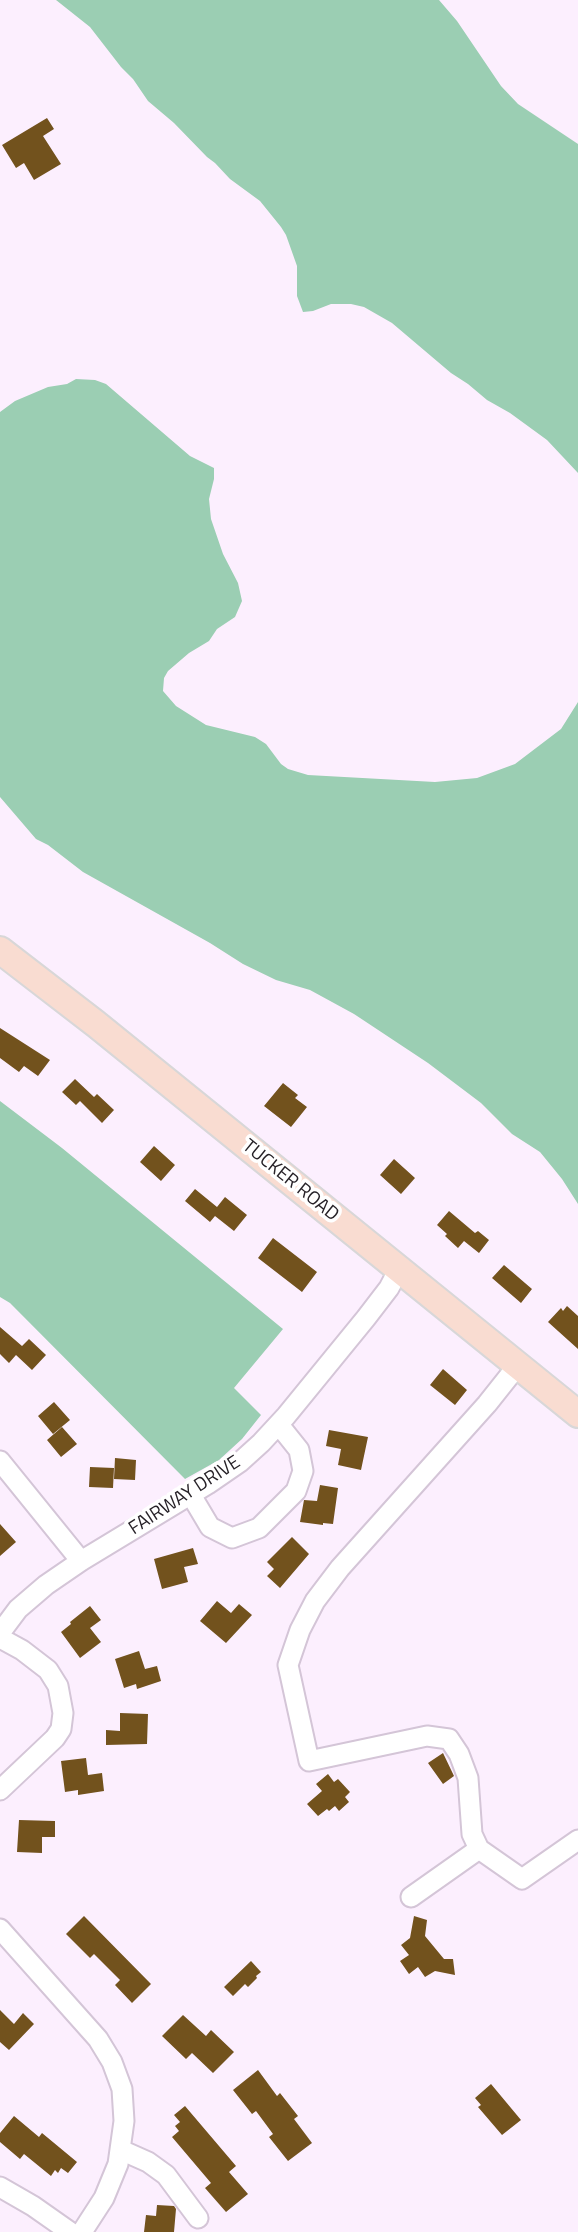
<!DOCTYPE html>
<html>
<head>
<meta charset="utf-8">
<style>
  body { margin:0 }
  canvas { display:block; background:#fceffe }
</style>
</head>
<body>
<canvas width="578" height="2232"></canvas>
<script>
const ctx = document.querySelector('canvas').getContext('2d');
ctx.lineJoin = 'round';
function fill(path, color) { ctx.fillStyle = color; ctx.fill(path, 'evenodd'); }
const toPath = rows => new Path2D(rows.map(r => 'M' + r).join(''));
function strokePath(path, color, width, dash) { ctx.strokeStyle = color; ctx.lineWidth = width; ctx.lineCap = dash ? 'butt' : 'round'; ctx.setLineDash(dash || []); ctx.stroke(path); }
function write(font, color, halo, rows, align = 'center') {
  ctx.font = font + ' "Titillium Web",sans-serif'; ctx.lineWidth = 7; ctx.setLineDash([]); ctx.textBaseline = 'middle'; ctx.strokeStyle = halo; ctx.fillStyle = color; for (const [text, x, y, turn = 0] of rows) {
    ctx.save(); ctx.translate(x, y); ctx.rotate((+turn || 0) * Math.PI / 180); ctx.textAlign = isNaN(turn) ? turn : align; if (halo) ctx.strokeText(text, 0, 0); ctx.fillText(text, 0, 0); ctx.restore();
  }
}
const green = toPath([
  [56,0,439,0,457,21,501,86,518,104,578,144,578,473,547,440,510,413,487,400,468,384,451,373,392,323,364,307,351,304,331,304,313,311,303,312,297,296,297,266,286,235,281,227,260,201,230,179,215,163,207,157,174,123,148,101,133,79,121,67,90,27],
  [76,379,95,380,106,384,190,456,214,468,214,479,209,499,211,519,223,554,238,583,242,601,235,617,217,629,209,641,189,653,168,671,164,678,163,691,176,706,206,725,255,737,266,744,281,764,288,769,308,775,435,782,477,778,515,764,561,729,578,702,578,1204,562,1179,540,1152,512,1134,481,1103,428,1063,354,1014,310,990,276,980,243,964,210,943,83,872,48,845,36,839,0,797,0,412,15,401,48,387,67,384],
  [0,1101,62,1148,283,1329,234,1388,261,1415,242,1439,219,1460,185,1479,10,1303,0,1297]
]);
const building = toPath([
  [47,118,54,129,43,136,61,164,34,180,24,163,16,168,2,145],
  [0,1028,50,1060,38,1076,24,1066,19,1072,0,1058],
  [75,1079,94,1097,97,1094,114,1110,102,1123,80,1101,76,1105,62,1092],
  [283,1083,298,1095,295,1098,307,1107,291,1127,264,1106],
  [154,1146,175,1165,161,1181,140,1162],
  [394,1159,415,1178,401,1194,380,1175],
  [195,1189,217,1207,225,1197,247,1215,234,1231,215,1216,210,1222,185,1201],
  [449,1211,475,1233,478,1231,489,1240,479,1253,464,1241,458,1248,445,1236,447,1234,437,1225],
  [273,1238,317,1272,302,1292,258,1258],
  [504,1265,532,1289,521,1303,492,1278],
  [567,1306,578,1316,578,1349,548,1322,561,1308,563,1311],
  [0,1327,22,1346,29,1339,46,1355,32,1370,16,1355,9,1363,0,1354],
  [443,1369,467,1390,455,1405,430,1385],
  [54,1402,70,1420,53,1434,38,1416],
  [62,1427,77,1444,61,1457,47,1440],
  [329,1430,368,1437,361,1470,338,1465,341,1449,326,1446],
  [115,1458,136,1460,135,1480,114,1479],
  [90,1467,114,1468,113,1488,89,1487],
  [320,1485,338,1488,333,1524,323,1523,323,1525,300,1522,304,1500,317,1501],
  [0,1524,16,1542,0,1556],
  [292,1537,309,1554,280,1588,267,1576,274,1569,267,1562],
  [193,1548,198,1564,184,1567,188,1582,162,1589,154,1559],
  [217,1601,231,1613,239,1604,252,1615,226,1643,200,1621],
  [90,1606,101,1620,90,1628,101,1642,80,1658,61,1632,71,1624,70,1622],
  [139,1651,145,1669,157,1666,161,1681,137,1689,136,1684,124,1688,115,1659],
  [120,1713,148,1714,147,1744,106,1745,106,1730,120,1731],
  [443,1753,454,1776,443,1784,428,1763],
  [86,1758,88,1775,102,1773,104,1791,78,1795,78,1790,65,1792,61,1761],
  [328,1774,334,1782,338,1779,350,1792,345,1797,349,1802,339,1811,335,1806,329,1811,327,1809,318,1816,307,1804,322,1791,316,1784],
  [19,1820,55,1821,55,1837,42,1837,42,1853,17,1852],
  [84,1916,151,1984,132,2003,115,1985,120,1980,94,1954,90,1958,66,1934],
  [414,1916,427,1920,425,1936,444,1959,453,1959,455,1975,435,1971,425,1977,418,1967,409,1974,400,1961,409,1955,401,1945,410,1938],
  [251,1961,261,1972,256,1976,257,1978,248,1987,245,1984,233,1996,224,1987],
  [0,2010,14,2024,23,2013,34,2024,9,2050,0,2042],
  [183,2015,206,2036,211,2030,234,2052,213,2073,192,2053,186,2059,162,2036],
  [258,2070,277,2096,280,2093,298,2116,294,2119,312,2143,288,2161,269,2137,273,2134,256,2111,252,2114,233,2090],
  [491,2084,521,2120,502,2135,478,2107,481,2105,475,2098],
  [185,2106,236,2166,229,2172,248,2194,226,2212,205,2188,211,2183,172,2137,179,2131,175,2126,180,2122,174,2115],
  [14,2116,39,2137,42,2133,77,2162,68,2173,61,2168,58,2173,55,2170,51,2176,24,2154,20,2159,0,2142,0,2133],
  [157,2205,174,2206,176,2209,174,2232,144,2232,146,2215,156,2216]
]);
const minor = toPath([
  [0,1461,81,1561],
  [191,1495,210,1527,232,1538,259,1528,296,1491,303,1471,299,1450,279,1425],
  [0,1633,18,1609,46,1585,81,1561,208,1484,240,1462,261,1443,286,1416,366,1318,389,1288,399,1269],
  [0,1638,22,1650,48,1670,58,1686,63,1713,61,1729,55,1738,0,1790],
  [479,1849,472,1834,468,1778,459,1754,449,1739,427,1736,309,1761,288,1665,300,1630,315,1601,340,1568,487,1404,518,1365],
  [411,1897,479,1849,522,1879,578,1840],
  [0,1929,98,2039,112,2062,122,2089,124,2121,118,2164,104,2198,82,2232],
  [121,2150,148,2162,166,2175,198,2218],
  [0,2187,33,2206,70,2232]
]);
const major = toPath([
  [0,950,96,1024,578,1414]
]);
const streetNames = [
  ["TUCKER ROAD",290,1181,39],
  ["FAIRWAY DRIVE",185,1496,-33]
];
fill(green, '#9bceb3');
fill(building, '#72521d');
strokePath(minor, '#d4c5d7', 23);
strokePath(major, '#d8d7d8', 30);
strokePath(minor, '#fff', 19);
strokePath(major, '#f9dcd1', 26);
write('19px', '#272228', '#fff', streetNames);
</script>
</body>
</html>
